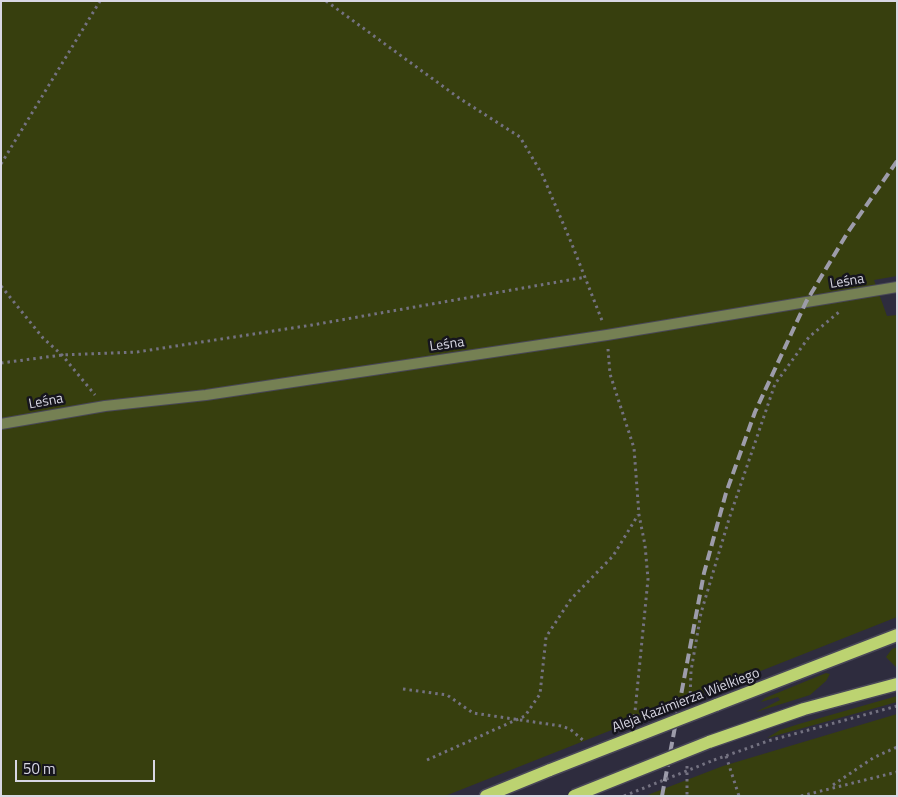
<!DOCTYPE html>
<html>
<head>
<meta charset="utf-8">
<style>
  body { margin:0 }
  #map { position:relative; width:898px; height:797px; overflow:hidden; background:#2e2c3e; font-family:"Titillium Web",sans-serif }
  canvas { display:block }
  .frame { position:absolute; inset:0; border:2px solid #d8d7e3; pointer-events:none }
  .scale { position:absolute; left:15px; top:760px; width:140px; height:22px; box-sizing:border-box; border:2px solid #d8d7e3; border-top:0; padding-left:6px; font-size:15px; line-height:18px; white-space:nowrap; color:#d8d7e3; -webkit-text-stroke:4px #16151d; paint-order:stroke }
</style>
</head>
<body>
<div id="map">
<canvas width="898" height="797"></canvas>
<div class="frame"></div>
<div class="scale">50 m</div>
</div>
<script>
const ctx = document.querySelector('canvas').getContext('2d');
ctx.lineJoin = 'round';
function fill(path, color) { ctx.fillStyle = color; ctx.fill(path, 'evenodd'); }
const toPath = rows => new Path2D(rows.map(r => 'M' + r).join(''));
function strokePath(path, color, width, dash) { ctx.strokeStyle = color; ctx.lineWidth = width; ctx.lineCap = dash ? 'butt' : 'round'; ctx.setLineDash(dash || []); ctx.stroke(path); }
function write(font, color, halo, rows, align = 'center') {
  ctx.font = font + ' "Titillium Web",sans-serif'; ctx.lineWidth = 5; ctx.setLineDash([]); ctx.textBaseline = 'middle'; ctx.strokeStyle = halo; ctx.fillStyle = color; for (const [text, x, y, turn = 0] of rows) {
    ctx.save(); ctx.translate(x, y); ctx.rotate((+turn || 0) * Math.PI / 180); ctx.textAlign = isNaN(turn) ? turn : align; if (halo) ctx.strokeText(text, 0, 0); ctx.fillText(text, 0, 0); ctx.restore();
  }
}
const green = toPath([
  [1,1,897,1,897,276,874,280,887,316,897,315,897,617,445,796,1,796],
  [897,647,897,668,886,657,892,649],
  [826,673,830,674,826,681,810,695,756,712,780,700,778,697,761,702,765,698],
  [897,696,897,702,767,738,780,730,799,724],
  [897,714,897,796,645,796,723,766]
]);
const path = toPath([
  [326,1,459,98,520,137,542,174,571,242,603,323],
  [1,164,100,1],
  [1,286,43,338,62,355,95,395],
  [608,349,610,374,634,448,639,515,645,545,648,579,634,722],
  [1,363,62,355,137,352,312,325,586,277],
  [403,689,447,695,473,713,561,726,570,729,584,741],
  [690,700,691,671,701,613,729,519,775,384,809,337,839,312],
  [726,756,739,796],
  [427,760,525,716,540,694,546,637,571,599,613,556,638,515],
  [714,760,768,741,897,706],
  [687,766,687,796],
  [833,785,873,758,897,747],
  [801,796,897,772]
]);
const street = toPath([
  [1,424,105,406,206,395,607,335,897,287]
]);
const primary = toPath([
  [716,705,897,635],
  [709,742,804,709,897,684],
  [486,796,550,770]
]);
const rail = toPath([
  [662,796,704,573,726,493,755,412,806,302,848,232,897,161]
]);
const pathBridge = toPath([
  [624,796,714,760]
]);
const primaryBridge = toPath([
  [550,770,716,705],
  [574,796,709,742]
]);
const streetNames = [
  ["Leśna",847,282,-9],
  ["Leśna",447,345,-8],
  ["Leśna",46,402,-10],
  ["Aleja Kazimierza Wielkiego",686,701,-21]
];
fill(green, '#373f0e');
strokePath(street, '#494758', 12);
strokePath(primary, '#494758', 15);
strokePath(path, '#747281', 3, [2.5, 4]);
strokePath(street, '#758053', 10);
strokePath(primary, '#bcd371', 12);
strokePath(rail, '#9d9caa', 4, [10, 5]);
strokePath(primaryBridge, '#494758', 15, []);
strokePath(pathBridge, '#747281', 3, [2.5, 4]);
strokePath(primaryBridge, '#bcd371', 12);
write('14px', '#d8d7e3', '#16151d', streetNames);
</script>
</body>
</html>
